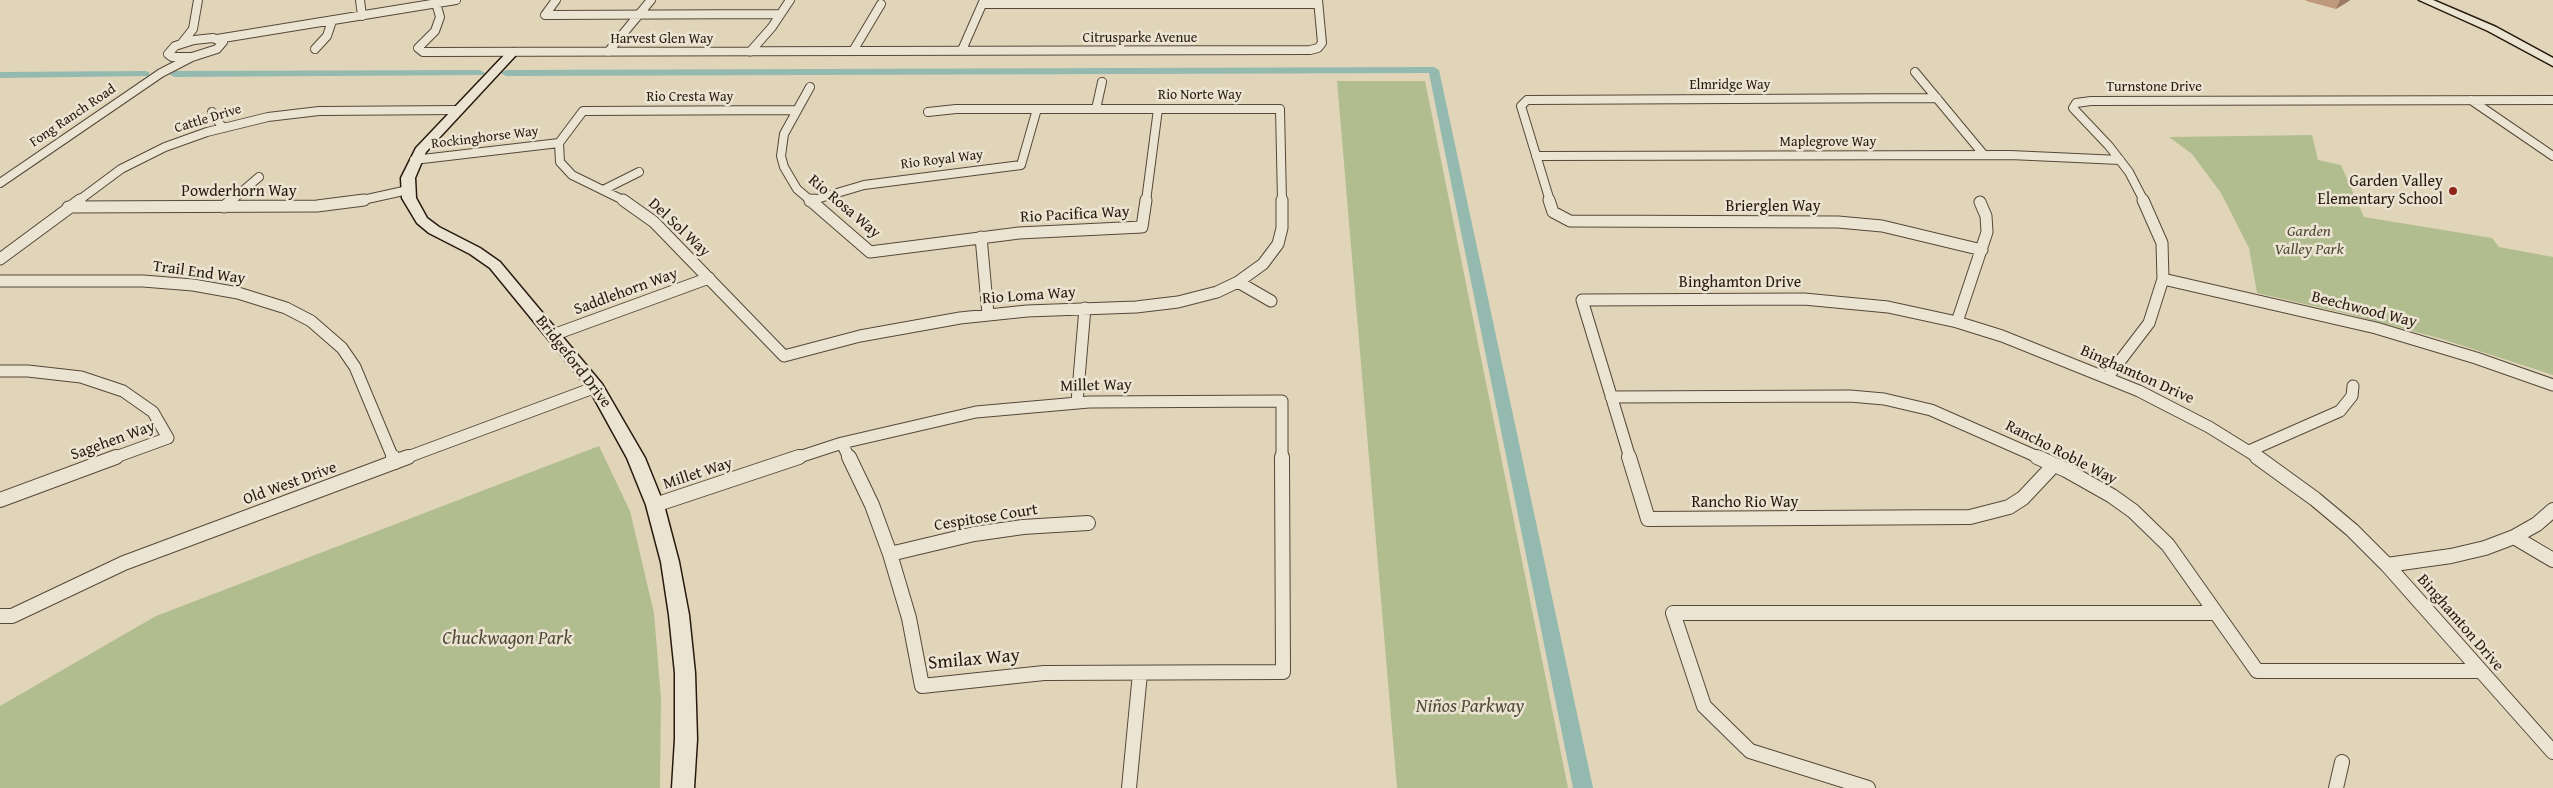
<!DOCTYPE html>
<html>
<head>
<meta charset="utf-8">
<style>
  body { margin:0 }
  canvas { display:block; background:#e1d5b9 }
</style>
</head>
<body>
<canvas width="2553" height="788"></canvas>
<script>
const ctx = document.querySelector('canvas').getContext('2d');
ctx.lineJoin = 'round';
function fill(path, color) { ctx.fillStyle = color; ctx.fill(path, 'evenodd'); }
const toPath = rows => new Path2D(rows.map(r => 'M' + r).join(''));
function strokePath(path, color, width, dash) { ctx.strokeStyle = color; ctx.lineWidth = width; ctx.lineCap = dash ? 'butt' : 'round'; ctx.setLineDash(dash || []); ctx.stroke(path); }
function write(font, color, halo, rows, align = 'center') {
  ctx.font = font + ' "Gentium Book Plus",serif'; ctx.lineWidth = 5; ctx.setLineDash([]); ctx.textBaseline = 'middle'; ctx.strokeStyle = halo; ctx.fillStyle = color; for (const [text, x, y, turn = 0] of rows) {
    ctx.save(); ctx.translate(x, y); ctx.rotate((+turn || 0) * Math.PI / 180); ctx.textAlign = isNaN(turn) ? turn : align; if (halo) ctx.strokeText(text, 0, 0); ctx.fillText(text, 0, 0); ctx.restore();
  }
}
const green = toPath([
  [1337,81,1425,81,1568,788,1397,788],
  [2312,135,2318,160,2341,165,2364,217,2492,238,2499,247,2553,257,2553,375,2442,339,2348,314,2257,293,2249,248,2221,193,2192,154,2169,137],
  [599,446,630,511,654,613,661,699,660,788,0,788,0,706,156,616]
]);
const canal = toPath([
  [1434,67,1439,70,1593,788,1573,788,1429,73,506,76,501,73,506,70,1434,67],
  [480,70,485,73,484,75,174,77,169,74,174,71,480,70],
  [145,71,149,72,149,76,0,78,0,72,145,71]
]);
const streetFar2 = toPath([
  [360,0,362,16],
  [556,0,545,15,779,14],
  [436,3,440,17,435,31,418,48,423,52,1310,50,1318,48,1322,43,1318,0],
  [983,4,1318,4],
  [213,38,223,42,217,49,192,57,172,57,168,54,175,46,194,40,213,38],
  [217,39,456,0],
  [182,43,193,29,198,0],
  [315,49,327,36,332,21],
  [962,50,984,0],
  [853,51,881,4],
  [608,52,651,0],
  [750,52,772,27,790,0],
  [1915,72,1984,155],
  [810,87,784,134,781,156,784,167,797,189,811,201],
  [2471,100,2553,156],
  [1096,109,1102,82],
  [212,112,222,127],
  [928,112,956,109,1280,109,1282,201],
  [1536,156,2010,155,2120,160],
  [414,160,559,143],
  [0,183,161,73,192,57],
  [603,190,639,172],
  [78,201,121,169,165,147,207,132,268,117,319,111,459,110],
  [231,201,259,177],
  [358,201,408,190],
  [625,201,572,175,560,162,559,143,583,111,797,110],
  [810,201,864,185,1021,165,1037,109],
  [1146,201,1158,109],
  [1550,201,1521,106,1527,100,1937,98],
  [2144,201,2129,172,2109,146,2073,108,2076,103,2091,101,2553,100]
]);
const streetFar1 = toPath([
  [623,200,654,222,784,356,860,336,960,318,1027,311,1136,307,1178,302,1217,292,1238,282,1263,264,1278,244,1282,228,1282,200],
  [810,200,870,252,1019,233,1142,227,1146,200],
  [1549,200,1553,212,1570,221,1838,222,1882,226,1982,250],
  [810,201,814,200],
  [68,207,317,206,364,200],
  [224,207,232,200],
  [981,237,988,314],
  [0,259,80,200],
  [2163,279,2376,328,2476,358,2553,385],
  [0,281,143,281,193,285,238,293,286,308,311,321,342,348,355,367,393,458],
  [1238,282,1271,301],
  [1957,322,1987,232,1986,216,1980,202],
  [553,335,709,278],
  [0,371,28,371,81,377,123,391,153,412,168,438,113,458],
  [2107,378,2149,323,2163,279,2162,243,2143,200],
  [1611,397,1850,396,1884,399,1931,410,2040,458],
  [1077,402,1085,308],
  [842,443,849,458],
  [842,443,976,412,1089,402,1282,401,1282,458],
  [2249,451,2340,411,2352,396,2353,386],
  [405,458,596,387],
  [796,458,842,443],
  [1630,458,1582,300,1804,299,1888,307,1957,322,2002,336,2139,391,2209,427,2259,458]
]);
const street = toPath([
  [393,457,395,462],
  [849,457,872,505,890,554,909,618,922,686,1044,673,1283,672,1282,457],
  [1629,457,1648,519,1970,517,2009,507,2023,498,2054,465],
  [2037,457,2066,470,2112,496,2133,511,2168,545,2257,671,2480,671],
  [2257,457,2315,499,2352,530,2387,565,2553,752],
  [0,500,116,457],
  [655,505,799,457],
  [2514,537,2553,560],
  [890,554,974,534,1023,527,1088,523],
  [2387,565,2451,556,2485,548,2514,537,2537,524,2553,510],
  [0,616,12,616,124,563,408,457],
  [1129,788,1140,673],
  [1868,788,1750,751,1704,706,1673,613,2216,613],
  [2336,788,2342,762]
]);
const secondary = toPath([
  [2419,0,2433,0,2496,27,2553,58,2553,66,2488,31,2419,0],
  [513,49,519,52,517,54,426,152,415,178,416,198,427,218,439,227,480,248,500,262,602,384,645,458,664,505,679,562,689,615,695,673,697,739,694,788,672,788,675,739,675,673,669,615,661,562,646,505,627,458,589,389,490,268,470,254,429,233,417,223,402,198,401,178,416,148,509,50,513,49]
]);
const wall = toPath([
  [2306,0,2350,0,2349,1,2336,9,2306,1]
]);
const shadedWall = toPath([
  [2340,0,2350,0,2349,1,2336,9]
]);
const markers = [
  [2453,191,5,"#8f2418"]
];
const farStreetnames = [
  ["Citrusparke Avenue",1140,38],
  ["Harvest Glen Way",662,39],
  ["Elmridge Way",1730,85],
  ["Turnstone Drive",2154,87],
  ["Rio Norte Way",1200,95],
  ["Rio Cresta Way",690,97],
  ["Fong Ranch Road",73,116,-34],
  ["Cattle Drive",208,119,-17],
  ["Rockinghorse Way",485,138,-7],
  ["Maplegrove Way",1828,142],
  ["Rio Royal Way",942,160,-7]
];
const poiNames = [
  ["Garden Valley",2443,182],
  ["Elementary School",2443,200]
];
const streetNames = [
  ["Powderhorn Way",239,192],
  ["Rio Rosa Way",844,207,40],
  ["Brierglen Way",1773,207],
  ["Rio Pacifica Way",1075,215,-3],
  ["Del Sol Way",679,228,43],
  ["Trail End Way",199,273,8],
  ["Binghamton Drive",1740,283],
  ["Saddlehorn Way",626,292,-20],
  ["Rio Loma Way",1029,296,-4],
  ["Beechwood Way",2364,310,14],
  ["Bridgeford Drive",573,362,52],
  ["Binghamton Drive",2137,375,24],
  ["Millet Way",1096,386,-1],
  ["Sagehen Way",113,441,-20],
  ["Rancho Roble Way",2061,453,27],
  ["Millet Way",698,474,-18],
  ["Old West Drive",290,484,-20],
  ["Rancho Rio Way",1745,503],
  ["Cespitose Court",986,518,-9],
  ["Binghamton Drive",2460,623,49]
];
const parkNames = [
  ["Garden",2309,232],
  ["Valley Park",2309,250]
];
const nearParknames = [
  ["Chuckwagon Park",507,639],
  ["Niños Parkway",1470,707]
];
const nearStreetnames = [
  ["Smilax Way",974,660,-5]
];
fill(green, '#b2bd8f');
fill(canal, '#94b9af');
strokePath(streetFar2, '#564839', 10);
strokePath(streetFar1, '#564839', 13);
strokePath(street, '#564839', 16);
strokePath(secondary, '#28190e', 3);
strokePath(streetFar2, '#ece4d2', 8);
strokePath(streetFar1, '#ece4d2', 11);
strokePath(street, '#ece4d2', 14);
fill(secondary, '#ece4d2');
fill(wall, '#c0987b');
fill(shadedWall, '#9c7c64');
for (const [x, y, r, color] of markers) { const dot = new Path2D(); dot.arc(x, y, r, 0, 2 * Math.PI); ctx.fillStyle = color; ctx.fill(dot); strokePath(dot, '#ece4d2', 2); }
write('14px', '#28190e', '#ece4d2', farStreetnames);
write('16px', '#28190e', '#ece4d2', poiNames, 'right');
write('16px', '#28190e', '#ece4d2', streetNames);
write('italic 16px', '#514a35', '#ece4d2', parkNames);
write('italic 19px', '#514a35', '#ece4d2', nearParknames);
write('19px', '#28190e', '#ece4d2', nearStreetnames);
</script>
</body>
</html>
